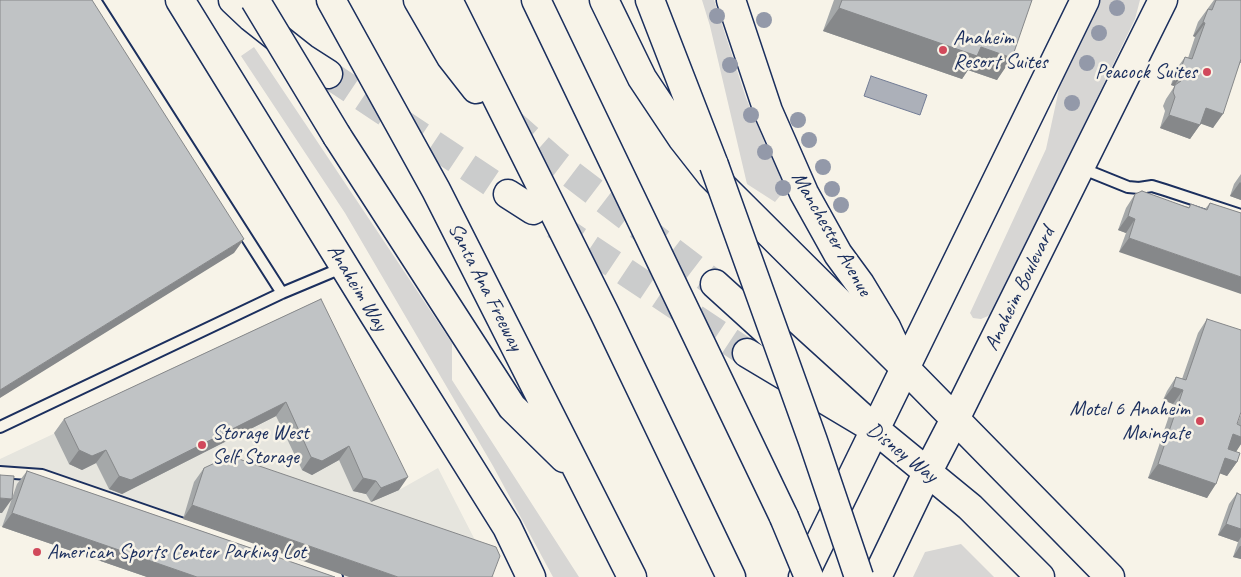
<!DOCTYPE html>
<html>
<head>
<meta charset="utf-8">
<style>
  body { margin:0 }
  canvas { display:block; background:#f7f3e8 }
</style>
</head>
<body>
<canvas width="1241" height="577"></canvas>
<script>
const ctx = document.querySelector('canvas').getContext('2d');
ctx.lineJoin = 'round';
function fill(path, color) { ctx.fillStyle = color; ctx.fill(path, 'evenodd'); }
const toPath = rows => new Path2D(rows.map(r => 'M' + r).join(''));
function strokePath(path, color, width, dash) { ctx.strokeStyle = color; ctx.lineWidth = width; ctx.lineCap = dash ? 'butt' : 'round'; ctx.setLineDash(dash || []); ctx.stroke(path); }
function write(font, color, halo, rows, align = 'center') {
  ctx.font = font + ' Caveat,sans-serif'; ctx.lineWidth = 5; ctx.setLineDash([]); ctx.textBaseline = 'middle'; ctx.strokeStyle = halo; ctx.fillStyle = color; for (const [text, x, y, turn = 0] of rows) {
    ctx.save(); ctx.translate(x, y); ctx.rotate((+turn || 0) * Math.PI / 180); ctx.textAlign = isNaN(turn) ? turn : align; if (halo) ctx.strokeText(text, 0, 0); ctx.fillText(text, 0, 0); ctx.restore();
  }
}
const built = toPath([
  [311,313,399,490,438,468,494,577,147,577,0,526,0,459]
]);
const green = toPath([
  [702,0,714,0,746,98,769,153,789,185,775,202,747,184,710,26],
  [1098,0,1140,0,1135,19,995,309,988,316,981,319,973,318,970,313,1046,149,1061,80],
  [254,47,452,343,452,380,579,577,553,577,493,466,345,213,241,56],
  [961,544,994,577,913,577,925,552]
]);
const water = toPath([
  [871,76,927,95,920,115,864,96,871,76]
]);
const secondaryTunnel = toPath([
  [328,74,508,194],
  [555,225,747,353]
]);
const highwayTunnel = toPath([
  [508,120,559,165,715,284]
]);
const lane = toPath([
  [95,0,282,293],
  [1081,168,1128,187,1139,188,1152,186,1165,190,1241,215],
  [0,427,282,293,344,267],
  [0,472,42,475,337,577]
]);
const secondary = toPath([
  [233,0,251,17,303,58,328,74],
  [731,0,768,111,804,193,838,254,860,284,886,327,905,368,1110,577],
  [508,194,533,210],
  [747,353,876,430,970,507,1040,577],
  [803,577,1085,0],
  [877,577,927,473,955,419,1163,0]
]);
const primary = toPath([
  [180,0,373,313,507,527,531,577]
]);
const highway = toPath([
  [331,0,436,190,632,577],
  [418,0,451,57,476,89],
  [448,0,604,312,731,577],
  [536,0,784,517],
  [604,0,642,78,682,138,711,175,905,368],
  [650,0,714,165],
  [337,136,512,407,564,458],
  [715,284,876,430]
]);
const highwayBridge = toPath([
  [255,0,337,136],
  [714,165,813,441,859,577],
  [784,517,809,577]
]);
const trees = [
  [1117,8],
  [717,16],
  [764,20],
  [1099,33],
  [1087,63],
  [730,65],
  [1072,103],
  [751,115],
  [798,120],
  [809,140],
  [765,152],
  [823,167],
  [783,188],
  [832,189],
  [841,205]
];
const wall = toPath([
  [834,0,1032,0,997,80,968,70,962,79,823,31],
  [1214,0,1241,0,1241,63,1240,63,1213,128,1201,123,1190,139,1160,128,1165,111,1163,106,1166,99,1174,87,1174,86,1171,85,1175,71,1185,57,1188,58,1195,37,1193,36,1198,22],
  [1241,174,1241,200,1230,196,1234,184],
  [1135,194,1189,207,1191,204,1205,209,1210,203,1241,213,1119,252,1126,233,1118,230,1126,208],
  [321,299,399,490,371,502,366,494,353,491,339,460,312,475,302,470,276,416,122,494,109,489,96,463,82,470,69,464,54,433,64,419],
  [1207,319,1237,424,1237,425,1241,414,1241,444,1236,451,1237,462,1227,476,1220,473,1207,498,1148,478,1173,404,1163,400,1167,391,1176,377,1182,379,1198,333],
  [204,468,496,547,183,519,194,482],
  [27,471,335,577,147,577,2,527,17,484],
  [1237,493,1241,495,1241,559,1233,557,1238,542,1218,535,1229,504]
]);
const shadedWall = toPath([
  [839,8,981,47,1012,58,997,80,968,70,962,79,823,31],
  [1203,22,1205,23,1195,37,1193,36],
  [1180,71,1184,72,1174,86,1171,85],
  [1206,108,1223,114,1213,128,1196,122],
  [1169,115,1200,125,1190,139,1160,128],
  [1240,182,1241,183,1241,200,1230,196],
  [1128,216,1135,219,1126,233,1118,230],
  [1129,238,1241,277,1241,294,1119,252],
  [244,239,234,253,0,398,0,390],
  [1173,387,1183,390,1173,404,1163,400],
  [286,402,276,416,122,494,109,489,119,476],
  [1233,434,1241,437,1241,444,1236,452,1224,448],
  [349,446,339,460,312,475,302,470,311,457],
  [79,450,106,450,96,463,82,470,69,464],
  [1225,458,1237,462,1227,476,1216,472],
  [1158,464,1216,484,1207,498,1148,478],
  [408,477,399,490,371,502,381,488],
  [363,478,376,481,366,494,353,491],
  [0,498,12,499,2,513,0,513],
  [192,505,398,577,349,577,183,519],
  [12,513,197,577,147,577,2,527],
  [1226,524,1241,529,1241,537,1238,542,1218,535],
  [1240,546,1241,546,1241,559,1233,557]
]);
const building = toPath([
  [0,0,92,0,244,239,0,390,0,0],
  [842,0,1032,0,1012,58,981,47,977,56,839,8,842,0],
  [1216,0,1241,0,1241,59,1223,114,1206,108,1200,125,1169,115,1175,97,1173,92,1175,85,1181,81,1184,72,1180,71,1185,57,1192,59,1205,23,1203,22,1208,9,1212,10,1216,0],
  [1142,191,1189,208,1191,204,1207,210,1210,203,1241,213,1241,277,1129,238,1135,219,1128,216,1135,194,1142,191],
  [321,299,408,477,381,488,376,481,363,478,349,446,322,461,311,457,286,402,131,480,119,476,106,450,92,456,79,450,64,419,321,299],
  [1207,319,1241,330,1241,412,1237,424,1241,426,1241,437,1233,434,1228,449,1240,453,1237,462,1225,458,1216,484,1158,464,1183,390,1173,387,1176,377,1186,380,1207,319],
  [230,456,496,547,500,556,492,577,398,577,192,505,204,468,230,456],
  [27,471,335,577,197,577,12,513,27,471],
  [0,475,14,476,12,499,0,498,0,475],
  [1237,493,1241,495,1241,529,1226,524,1237,493]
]);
const markers = [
  [943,50,5,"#d1495b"],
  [1207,72,5,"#d1495b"],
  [1200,421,5,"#d1495b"],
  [202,445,5,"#d1495b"],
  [37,552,5,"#d1495b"]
];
const poiNames = [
  ["Anaheim",953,38],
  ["Resort Suites",953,62],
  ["Peacock Suites",1197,72,"right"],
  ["Motel 6 Anaheim",1190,409,"right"],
  ["Maingate",1190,433,"right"],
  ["Storage West",212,433],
  ["Self Storage",212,457],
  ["American Sports Center Parking Lot",47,552]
];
const streetNames = [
  ["Manchester Avenue",831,234,60],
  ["Santa Ana Freeway",485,287,63],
  ["Anaheim Way",357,288,59],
  ["Anaheim Boulevard",1020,289,-64],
  ["Disney Way",902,453,38]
];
fill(built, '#e6e5de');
fill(green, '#d7d6d4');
fill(water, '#acb0b9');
strokePath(water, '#727c95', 1);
strokePath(secondaryTunnel, '#cbcccc', 28, [28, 14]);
strokePath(highwayTunnel, '#cbcccc', 28, [28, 14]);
strokePath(lane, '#1b2f5e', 14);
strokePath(secondary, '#1b2f5e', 31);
strokePath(primary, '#1b2f5e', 31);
strokePath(highway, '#1b2f5e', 31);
strokePath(lane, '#f7f3e8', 10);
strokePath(secondary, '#f7f3e8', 28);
strokePath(primary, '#f7f3e8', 28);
strokePath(highway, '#f7f3e8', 28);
strokePath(highwayBridge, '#1b2f5e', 31, []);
strokePath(highwayBridge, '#f7f3e8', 28);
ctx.fillStyle = '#9399a9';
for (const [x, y] of trees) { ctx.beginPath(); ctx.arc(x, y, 8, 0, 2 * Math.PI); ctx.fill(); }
fill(wall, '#a5a8a9');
fill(shadedWall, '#86888a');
fill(building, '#c0c3c5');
strokePath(building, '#86888a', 1);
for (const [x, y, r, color] of markers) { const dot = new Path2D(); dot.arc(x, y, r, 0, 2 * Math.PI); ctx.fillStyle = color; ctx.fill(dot); strokePath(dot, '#f7f3e8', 2); }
write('21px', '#1b2f5e', '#f7f3e8', poiNames, 'left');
write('21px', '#1b2f5e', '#f7f3e8', streetNames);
</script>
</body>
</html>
